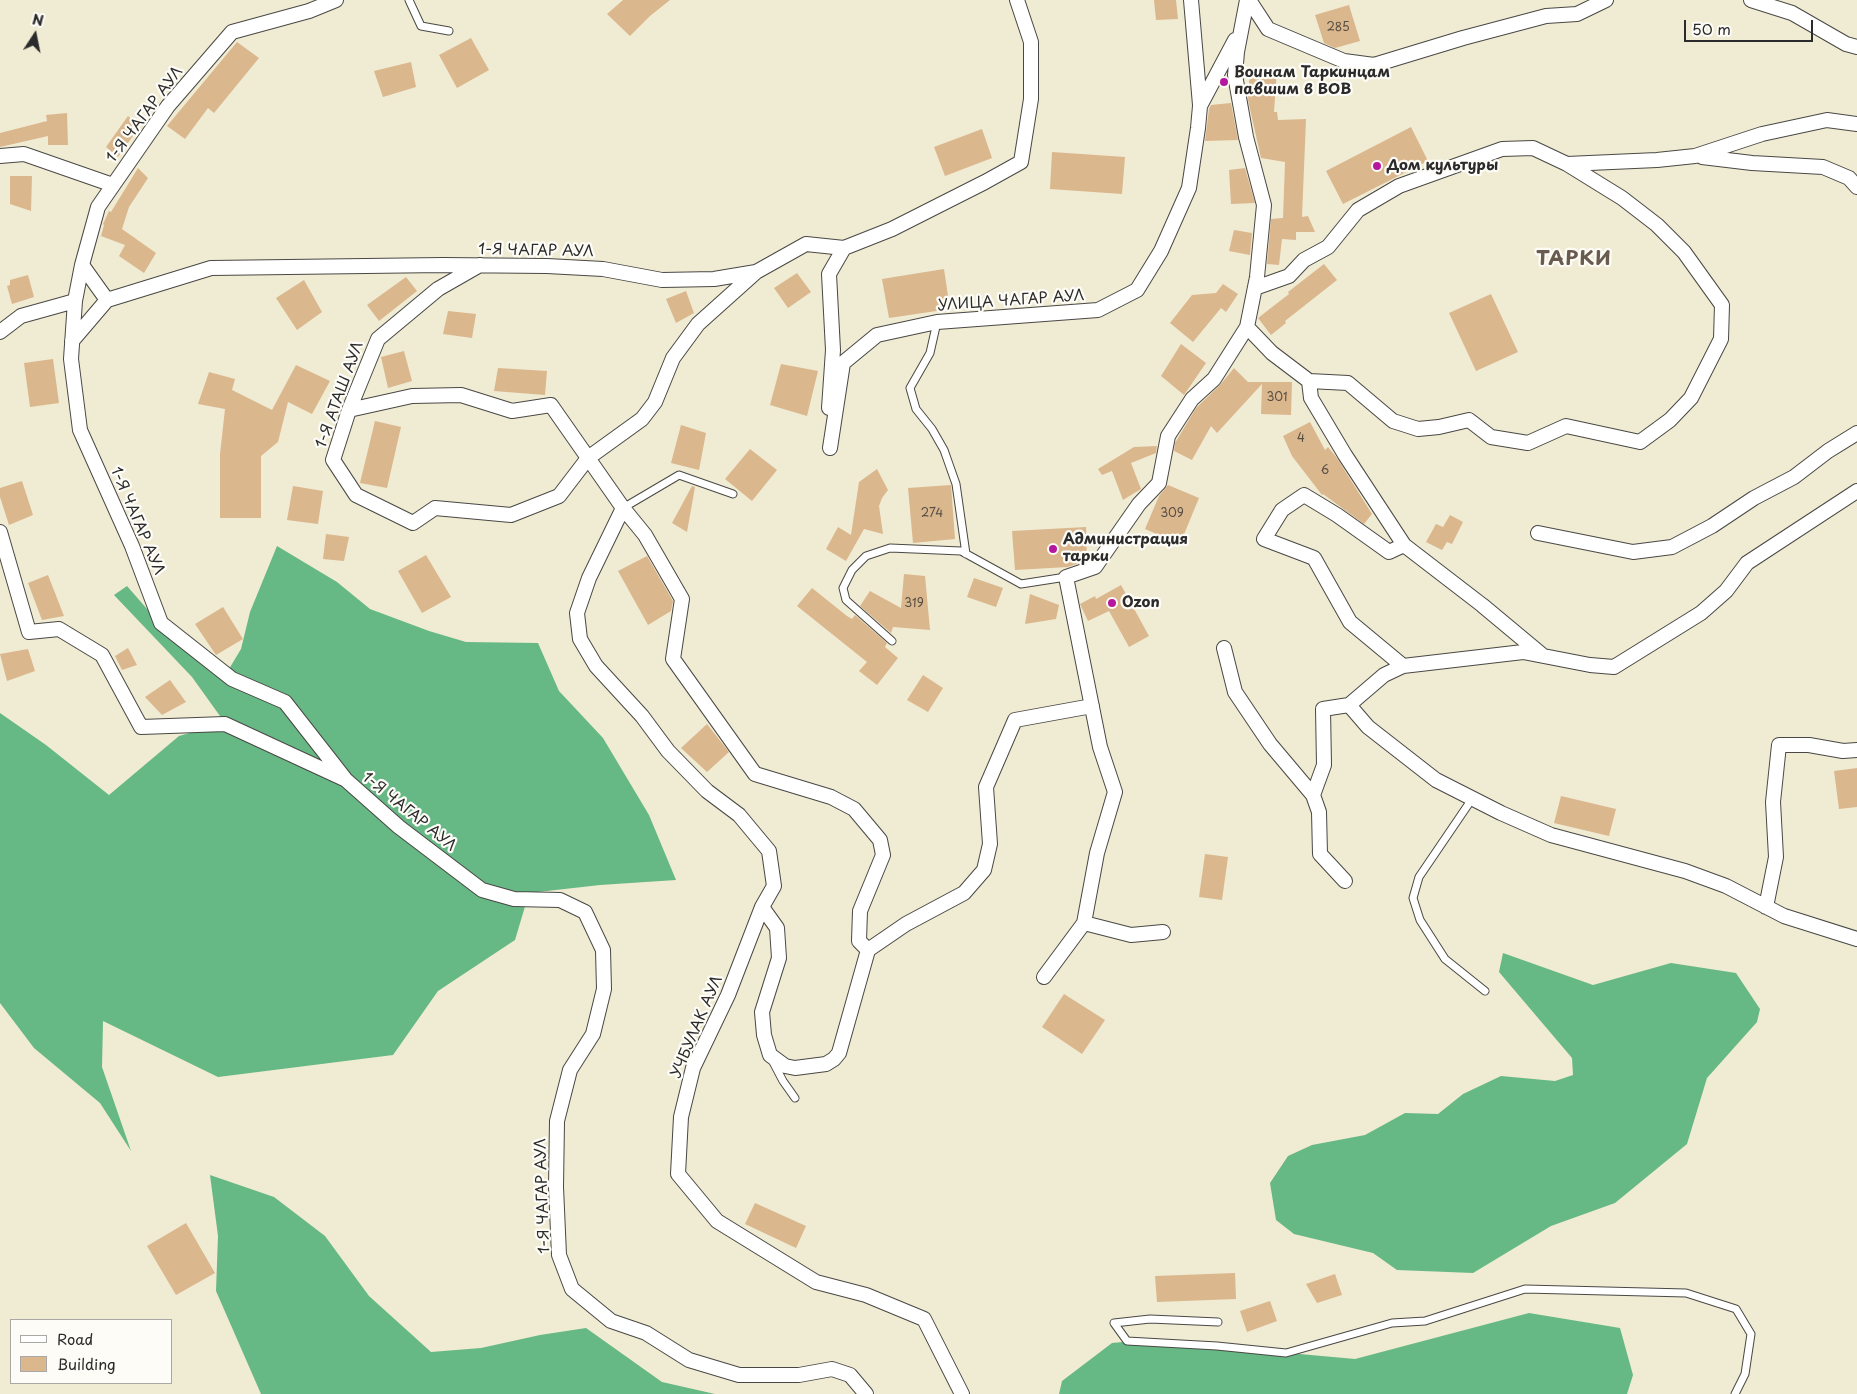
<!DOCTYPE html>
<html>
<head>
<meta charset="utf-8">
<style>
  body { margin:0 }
  #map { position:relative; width:1857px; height:1394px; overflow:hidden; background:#f0ebd3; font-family:"Playpen Sans",sans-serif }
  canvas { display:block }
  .legend { position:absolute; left:10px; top:1319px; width:162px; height:65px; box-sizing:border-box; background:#fdfcf7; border:1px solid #a9a8a5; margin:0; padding:6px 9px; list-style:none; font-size:15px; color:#2b2b2b }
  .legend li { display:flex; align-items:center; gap:10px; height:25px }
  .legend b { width:25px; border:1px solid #a9a8a5 }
  .north { position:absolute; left:10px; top:10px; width:50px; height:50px; -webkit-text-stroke:4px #fdfcf7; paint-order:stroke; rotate:11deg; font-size:14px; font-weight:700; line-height:20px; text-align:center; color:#2b2b2b }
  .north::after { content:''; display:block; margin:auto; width:18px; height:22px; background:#2b2b2b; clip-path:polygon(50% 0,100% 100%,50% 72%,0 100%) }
  .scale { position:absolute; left:1684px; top:20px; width:129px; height:22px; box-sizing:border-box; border:2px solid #2b2b2b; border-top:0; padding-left:6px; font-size:15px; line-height:18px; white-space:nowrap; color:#2b2b2b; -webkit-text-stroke:4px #fdfcf7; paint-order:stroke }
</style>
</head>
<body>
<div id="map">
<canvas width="1857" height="1394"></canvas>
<ul class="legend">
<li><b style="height:6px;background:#fff"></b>Road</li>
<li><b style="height:14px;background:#dbb78e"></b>Building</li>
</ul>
<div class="north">N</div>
<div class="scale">50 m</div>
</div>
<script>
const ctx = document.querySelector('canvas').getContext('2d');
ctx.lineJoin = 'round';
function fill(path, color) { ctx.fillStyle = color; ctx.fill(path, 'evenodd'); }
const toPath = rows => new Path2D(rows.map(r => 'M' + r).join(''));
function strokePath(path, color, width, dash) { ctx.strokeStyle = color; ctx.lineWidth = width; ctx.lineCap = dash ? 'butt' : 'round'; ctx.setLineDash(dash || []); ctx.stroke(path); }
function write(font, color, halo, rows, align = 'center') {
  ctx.font = font + ' "Playpen Sans",sans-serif'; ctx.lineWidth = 4.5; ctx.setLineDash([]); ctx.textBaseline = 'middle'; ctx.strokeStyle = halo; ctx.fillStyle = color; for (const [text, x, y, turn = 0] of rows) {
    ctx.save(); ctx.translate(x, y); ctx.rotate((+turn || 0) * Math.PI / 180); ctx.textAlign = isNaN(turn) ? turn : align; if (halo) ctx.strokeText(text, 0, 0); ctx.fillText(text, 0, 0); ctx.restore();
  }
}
const forest = toPath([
  [277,546,337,582,370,609,429,631,466,642,538,643,559,691,603,738,649,815,676,880,600,885,529,893,515,940,438,991,393,1055,218,1077,103,1021,102,1067,131,1151,100,1103,34,1048,0,1003,0,713,46,745,109,795,179,736,225,723,192,677,114,595,127,586,168,633,226,674,241,649,250,612],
  [1503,953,1593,985,1671,963,1736,973,1760,1009,1757,1022,1707,1078,1687,1144,1615,1203,1551,1226,1473,1273,1397,1270,1373,1253,1294,1234,1276,1220,1270,1183,1288,1156,1312,1145,1365,1135,1405,1113,1438,1114,1463,1094,1501,1076,1555,1081,1573,1075,1572,1058,1499,972],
  [210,1175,274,1197,325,1236,369,1296,431,1352,481,1348,540,1335,586,1328,662,1382,715,1394,261,1394,216,1291,218,1236],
  [1529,1313,1620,1328,1633,1375,1627,1394,1059,1394,1062,1381,1112,1343,1145,1340,1355,1359]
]);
const building = toPath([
  [623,0,670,0,650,16,630,36,607,14],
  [1154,0,1176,0,1178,19,1156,20],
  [1349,5,1360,41,1335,48,1324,43,1315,15],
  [471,38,489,70,457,88,439,55],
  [237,42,259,58,214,113,208,108,185,139,167,126],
  [411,62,416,87,383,97,374,71],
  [1250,67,1277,69,1274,112,1277,112,1278,120,1306,119,1302,217,1308,216,1315,232,1296,232,1296,240,1282,239,1279,265,1267,264,1271,219,1283,218,1285,162,1261,158,1248,100],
  [1231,103,1238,140,1205,141,1209,109,1211,105],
  [67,113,68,145,48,145,48,136,0,147,0,133,47,121,46,115],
  [128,116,140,126,118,157,106,147],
  [1411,127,1428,161,1343,204,1326,171],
  [982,129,992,158,945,176,934,147],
  [1052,152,1125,157,1122,194,1050,189],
  [138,168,148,178,129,207,122,229,156,253,144,273,119,256,125,245,101,236,104,225,103,224,109,211,111,212],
  [1245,168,1255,203,1231,204,1229,170],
  [10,176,32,176,31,211,10,204],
  [1234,230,1252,233,1250,255,1229,251],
  [1324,264,1337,280,1285,321,1286,323,1271,335,1258,318,1289,294,1288,292],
  [944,269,950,309,889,318,882,279],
  [797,273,811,292,788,308,774,288],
  [28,275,34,297,12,304,7,286,10,285,10,280],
  [406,277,417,291,379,321,367,305],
  [304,280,322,312,297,330,276,298],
  [1223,284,1238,294,1226,312,1221,308,1193,342,1170,323,1192,295,1216,293],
  [686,291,694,313,676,323,666,299],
  [1491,294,1518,352,1476,371,1449,313],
  [448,311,476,314,472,338,443,334],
  [1181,344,1206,363,1184,395,1161,376],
  [404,351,412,381,388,388,381,357],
  [53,359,59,403,30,407,24,363],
  [781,364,818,371,807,416,770,405],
  [296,365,330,381,312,414,288,402,278,442,261,456,261,518,220,518,220,454,225,409,198,404,209,372,235,379,232,390,272,410],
  [498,368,547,371,545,395,494,391],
  [1234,368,1248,382,1292,382,1291,415,1261,414,1262,384,1217,433,1211,426,1192,460,1174,451,1175,443,1196,408,1220,385],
  [375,421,401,427,387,488,360,483],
  [1310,422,1325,450,1328,447,1337,458,1372,514,1364,524,1323,494,1322,495,1292,456,1283,436],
  [681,425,706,433,699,470,671,463],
  [1157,446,1156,453,1131,463,1141,489,1123,500,1112,471,1102,475,1098,469,1134,447],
  [750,449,777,470,752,501,725,479],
  [877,469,888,490,882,498,879,506,883,534,864,529,846,561,826,549,838,527,851,535,859,482],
  [22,481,33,515,9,525,0,497,0,488],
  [951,485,955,539,913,543,908,488],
  [1168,485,1199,498,1180,544,1145,529,1159,496],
  [293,486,323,491,318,524,287,520],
  [692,486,695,487,687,532,672,523],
  [1450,515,1463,522,1452,544,1447,542,1442,550,1426,542,1436,524,1443,527],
  [1086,527,1087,560,1068,567,1015,570,1012,531],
  [326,534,349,537,344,561,323,559],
  [426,555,451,597,422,613,398,571],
  [647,556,673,601,671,611,648,625,618,571],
  [904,574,925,576,930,630,893,627,891,633,860,606,870,591,901,608],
  [48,575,64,616,42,620,28,583],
  [974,578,1003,588,996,607,967,597],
  [1121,585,1149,636,1129,647,1109,611,1088,621,1080,604,1095,596,1096,599],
  [812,588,847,616,852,619,855,615,887,643,885,647,898,658,877,685,859,671,867,662,797,606],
  [1030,594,1059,605,1056,619,1025,624],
  [223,607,243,639,216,655,195,624],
  [128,648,137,665,122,670,115,656],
  [28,649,35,671,7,681,0,654],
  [923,675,943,688,928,712,907,700],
  [170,680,186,702,162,715,145,697],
  [707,724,729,752,707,772,681,748],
  [1857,768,1857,807,1839,809,1834,771],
  [1561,796,1616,809,1609,836,1554,823],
  [1205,854,1228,857,1222,900,1199,897],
  [1064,994,1105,1020,1082,1054,1042,1027],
  [755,1203,806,1226,796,1248,745,1224],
  [186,1223,215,1273,176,1295,147,1246],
  [1235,1273,1236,1299,1157,1302,1155,1276],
  [1335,1274,1342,1295,1317,1303,1306,1284],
  [1270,1301,1277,1321,1247,1332,1240,1311]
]);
const service = toPath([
  [409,0,421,26,449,31],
  [937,322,930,353,910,388,916,409,932,429,944,450,956,484,966,554],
  [623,508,679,475,733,494],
  [892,641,846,600,843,588,852,570,866,556,890,548,961,551,1021,584,1066,577],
  [1472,799,1419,877,1413,898,1420,920,1445,959,1485,991],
  [773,1062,783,1081,795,1098],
  [1218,1322,1150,1319,1114,1323,1127,1341,1217,1346,1286,1353,1392,1323,1425,1321,1525,1289,1686,1293,1736,1309,1751,1334,1745,1374,1735,1394]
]);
const minor = toPath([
  [336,0,309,11,232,32,168,106,98,207,82,265,75,301,71,359,80,430,132,546,161,623,232,679,285,702,346,780,399,827,482,890,514,899,560,900,585,912,603,950,604,989,593,1034,570,1070,557,1121,556,1187,559,1255,572,1289,611,1321,646,1333,689,1360,739,1375,799,1375,832,1369,850,1375,866,1394],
  [1191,0,1200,105],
  [1249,0,1268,29,1344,61,1374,65,1463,38,1546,16,1577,14,1606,0],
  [1751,0,1792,13,1846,44,1857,47],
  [0,156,24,154,113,185],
  [1702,157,1752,163,1823,167,1849,178,1857,187],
  [480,265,438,289,378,339,349,410,333,460,356,495,413,523,435,508,511,515,559,496,588,458,642,419,655,402,673,358,698,324,756,272,806,244,844,248,892,229,985,182,1021,162,1031,99,1031,42,1017,0],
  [1255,288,1289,276,1304,260,1328,247,1358,210,1399,186,1502,149,1533,148,1567,164,1657,160,1695,156,1762,134,1827,120,1857,124],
  [107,300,211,268,443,265,547,266,603,269,662,280,714,279,756,272],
  [1247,327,1272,353,1309,381,1311,398,1345,455,1404,545,1482,605,1542,655],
  [0,332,21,316,75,301],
  [72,341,107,300,82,265],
  [1309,381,1348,383,1393,421,1418,429,1439,427,1469,420,1491,437,1528,443,1566,426,1640,442,1670,420,1691,398,1721,339,1722,305,1684,252,1657,225,1622,198,1567,164],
  [829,408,833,350,829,274,844,248],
  [349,410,412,396,461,395,512,411,551,405,623,508,589,578,577,613,580,639,596,666,642,716,668,751,707,791,739,815,769,851,774,886,762,907,728,995,693,1068,681,1117,678,1174,717,1221,816,1282,866,1295,924,1319,962,1394],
  [830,448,843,363,877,335,937,322,1098,310,1137,290,1161,251,1189,188,1198,128,1200,106,1235,40],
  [623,508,645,535,682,599,673,659,755,774,831,797,854,809,880,840,883,855,860,911,859,941,868,950],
  [0,532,29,632,59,629,102,655,141,727,225,724,344,779],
  [1538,533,1633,552,1672,547,1712,526,1754,498,1794,477,1828,451,1857,433],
  [1224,648,1235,692,1270,744,1313,795],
  [1403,666,1350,622,1314,558,1264,539,1282,510,1304,495,1337,515,1389,552,1404,545],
  [1349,705,1368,727,1436,780,1501,813,1551,835,1685,871,1726,886,1784,916,1857,939],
  [1345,881,1320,854,1319,812,1313,795,1324,765,1323,709,1349,705,1384,675,1403,666,1523,652,1590,665,1614,667,1701,613,1726,591,1747,563,1857,491],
  [762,907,777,928,779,958,762,1012,764,1035,770,1055,785,1066,795,1068,826,1064,834,1059,839,1053,868,950],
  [1766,907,1776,857,1773,802,1779,745,1809,745,1843,751,1857,750],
  [1163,932,1131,935,1084,923,1097,853,1115,792,1100,747,1066,577,1095,567,1139,504,1159,483,1168,436,1192,399,1214,379,1247,327,1257,277,1264,205,1246,137,1235,75,1237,52,1247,0],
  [868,950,906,924,964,893,984,870,990,844,986,787,1015,720,1092,706],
  [1044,977,1084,923]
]);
const markers = [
  [1224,82,5,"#b5179e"],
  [1377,166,5,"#b5179e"],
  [1053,549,5,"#b5179e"],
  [1112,603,5,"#b5179e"]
];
const numberNames = [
  ["285",1338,28],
  ["301",1277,398],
  ["4",1301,439],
  ["6",1325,471],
  ["274",932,514],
  ["309",1172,514],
  ["319",914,604]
];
const poiNames = [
  ["Воинам Таркинцам",1234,73],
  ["павшим в ВОВ",1234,90],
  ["Дом культуры",1387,166],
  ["Администрация",1063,540],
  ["тарки",1063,557],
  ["Ozon",1122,603]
];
const streetNames = [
  ["1-Я ЧАГАР АУЛ",145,115,-53],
  ["1-Я ЧАГАР АУЛ",536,251,1],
  ["УЛИЦА ЧАГАР АУЛ",1011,301,-4],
  ["1-Я АТАШ АУЛ",340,395,-70],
  ["1-Я ЧАГАР АУЛ",137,521,67],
  ["1-Я ЧАГАР АУЛ",409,812,39],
  ["УЧБУЛАК АУЛ",697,1027,-67],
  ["1-Я ЧАГАР АУЛ",543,1196,-92]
];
const districtNames = [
  ["ТАРКИ",1574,259]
];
fill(forest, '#66b884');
fill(building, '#dbb78e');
strokePath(service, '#494844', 9);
strokePath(minor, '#494844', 16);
strokePath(service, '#fff', 7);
strokePath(minor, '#fff', 14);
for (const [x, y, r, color] of markers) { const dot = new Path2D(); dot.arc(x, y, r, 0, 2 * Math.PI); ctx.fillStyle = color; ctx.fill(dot); strokePath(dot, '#fdfcf7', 2); }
write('12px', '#574e44', null, numberNames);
write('bold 15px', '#2b2b2b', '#fdfcf7', poiNames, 'left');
write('15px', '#2b2b2b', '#fdfcf7', streetNames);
ctx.letterSpacing = '1px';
write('bold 20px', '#695c4e', '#fdfcf7', districtNames);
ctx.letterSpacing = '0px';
</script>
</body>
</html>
